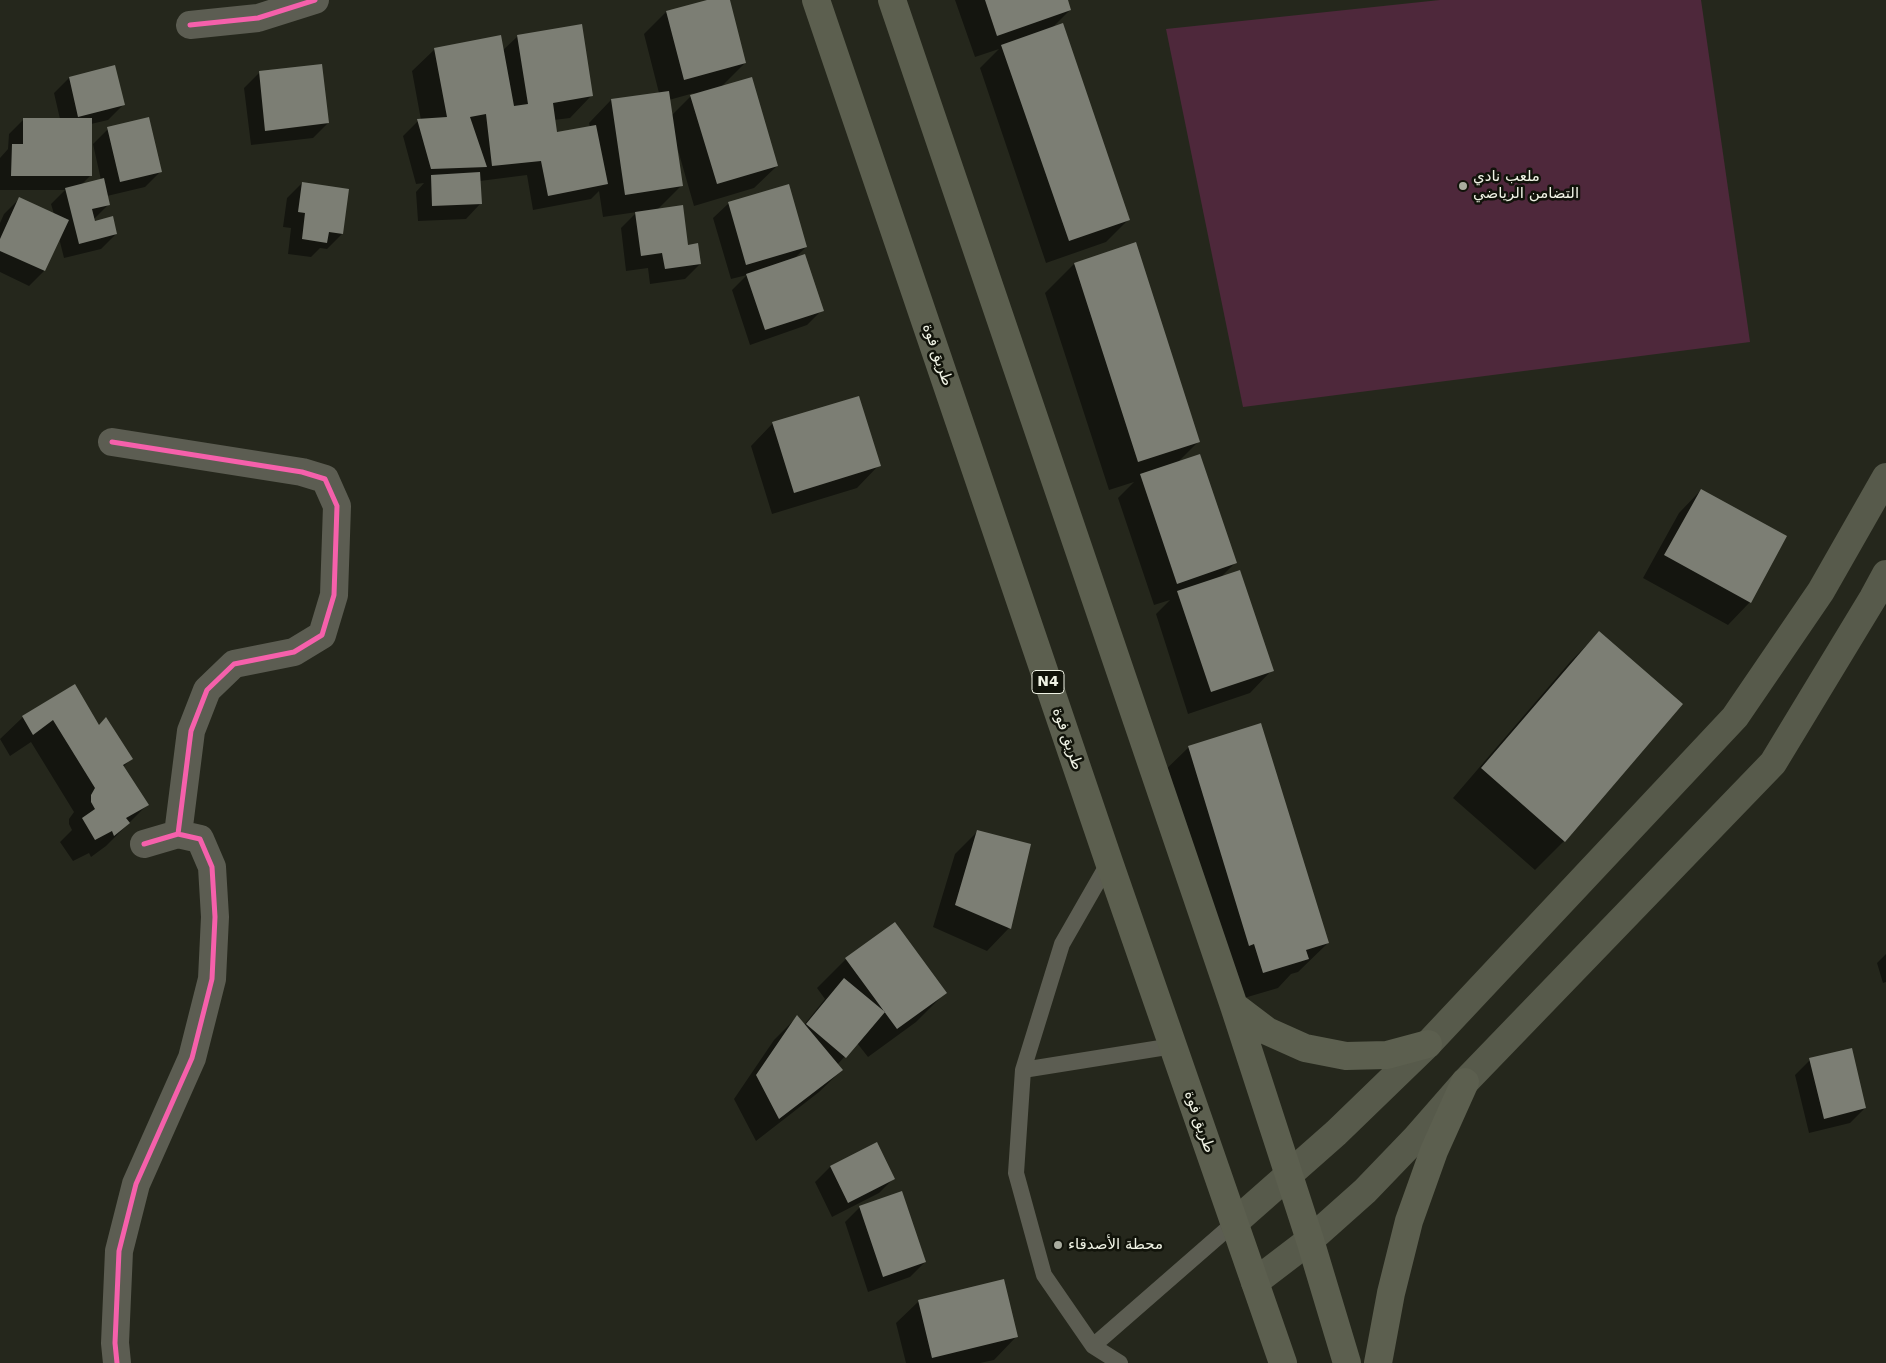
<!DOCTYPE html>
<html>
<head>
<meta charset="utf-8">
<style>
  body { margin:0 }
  canvas { display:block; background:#25271c }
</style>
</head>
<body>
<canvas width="1886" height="1363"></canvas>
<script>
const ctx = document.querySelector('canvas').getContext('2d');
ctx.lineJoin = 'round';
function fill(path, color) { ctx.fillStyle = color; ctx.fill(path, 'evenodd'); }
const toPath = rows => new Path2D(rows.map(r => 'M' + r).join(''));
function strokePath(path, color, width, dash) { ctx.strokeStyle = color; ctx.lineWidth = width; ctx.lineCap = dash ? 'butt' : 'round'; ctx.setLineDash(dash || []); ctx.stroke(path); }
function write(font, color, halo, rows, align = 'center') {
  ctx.font = font + ' "DejaVu Sans","Noto Naskh Arabic",sans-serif'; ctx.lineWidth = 5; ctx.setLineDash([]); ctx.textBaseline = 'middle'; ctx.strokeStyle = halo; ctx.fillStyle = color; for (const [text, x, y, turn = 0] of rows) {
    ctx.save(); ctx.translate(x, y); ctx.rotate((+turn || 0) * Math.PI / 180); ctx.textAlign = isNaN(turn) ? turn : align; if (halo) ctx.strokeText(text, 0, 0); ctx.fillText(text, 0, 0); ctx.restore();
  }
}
const green = toPath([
  [1440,0,1701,0,1750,342,1243,407,1166,29]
]);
const shadow = toPath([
  [712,0,729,0,745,63,721,87,777,166,754,188,694,206,678,150,676,150,681,186,657,210,700,264,685,279,650,284,648,268,626,271,621,228,637,212,603,217,599,191,591,199,533,210,527,175,480,181,481,203,466,219,418,221,416,192,424,183,416,184,403,136,418,121,421,120,412,71,435,49,502,51,518,36,592,95,570,118,554,120,556,134,590,127,589,123,611,100,659,93,644,34,666,12],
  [694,93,671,116,669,100],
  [955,0,1066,0,1070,10,1051,29,1128,220,1106,242,1046,263,980,68,999,49,975,57],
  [114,67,123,105,108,120,91,124,91,175,81,185,101,180,93,144,108,129,160,172,145,187,107,196,109,204,93,220,116,234,101,249,64,258,59,238,44,271,29,286,0,272,0,223,4,214,19,199,54,214,51,204,65,190,0,190,0,158,8,149,9,134,24,119,60,119,54,93,69,78],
  [259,73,328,123,313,138,251,145,244,88],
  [302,183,342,234,327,249,320,248,311,257,288,254,291,228,283,227,287,198],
  [729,203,806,247,794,259,822,310,807,325,750,345,732,290,747,275,731,279,713,218],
  [1074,264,1199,441,1177,463,1235,563,1220,578,1272,670,1250,693,1188,714,1156,614,1170,600,1154,605,1118,498,1134,482,1109,490,1045,293],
  [773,423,879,465,857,488,772,514,751,446],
  [1701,490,1750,602,1728,625,1643,578,1679,513],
  [1599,633,1564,841,1535,870,1453,798,1570,662],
  [74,686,99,726,131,759,123,767,147,805,106,846,91,857,89,853,73,861,60,842,72,830,69,824,69,819,74,812,31,742,10,756,0,739,23,717],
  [1189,747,1328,943,1298,972,1291,974,1278,988,1234,1001,1159,776],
  [977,832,1009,928,987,951,933,927,955,854],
  [1886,954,1886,982,1883,983,1877,963],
  [846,959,945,993,916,1022,868,1057,857,1043,837,1065,842,1070,819,1092,756,1141,734,1099,774,1040,797,1017,804,1025,825,999,817,988],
  [1810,1060,1865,1108,1850,1123,1809,1133,1795,1075],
  [876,1144,894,1178,879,1193,832,1217,815,1182,830,1167],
  [860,1207,925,1262,910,1277,868,1292,845,1222],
  [919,1301,1016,1337,994,1360,980,1363,906,1363,896,1323]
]);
const building = toPath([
  [707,0,730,0,746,63,684,80,666,11],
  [985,0,1068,0,1071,10,997,36],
  [1063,23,1130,220,1069,241,1001,45],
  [582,24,593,96,553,103,557,132,596,125,608,184,548,196,541,161,492,166,486,114,470,117,487,167,431,169,417,119,447,117,434,48,501,35,514,106,528,104,517,35],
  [322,64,329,123,265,131,259,71],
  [115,65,125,105,78,117,69,77],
  [752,77,778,166,717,184,690,95],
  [669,91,683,186,625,195,611,99],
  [149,117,162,172,120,182,107,127],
  [23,118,92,118,92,176,11,176,12,144,23,144],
  [480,172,482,204,432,206,431,175],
  [104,178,110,205,92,209,95,221,113,216,117,234,79,244,65,188],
  [302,182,349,189,343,234,329,232,327,243,302,239,305,213,298,212],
  [789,184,807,247,746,265,728,202],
  [19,197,69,220,45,271,0,251,0,239],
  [683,205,688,245,698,243,701,264,665,269,662,253,641,256,635,212],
  [1136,242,1200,442,1138,462,1074,263],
  [805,254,824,311,765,330,746,274],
  [859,396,881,466,794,493,772,422],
  [1200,454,1237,563,1177,584,1140,474],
  [1701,489,1787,536,1751,603,1664,555],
  [1240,570,1274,671,1211,692,1177,591],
  [1599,631,1683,704,1565,842,1481,768],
  [75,684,99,725,106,717,133,759,123,765,149,805,126,818,130,823,114,836,112,831,95,840,82,818,95,809,91,802,91,795,95,788,53,720,33,735,22,716],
  [1261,723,1329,943,1306,950,1309,959,1263,973,1254,944,1249,946,1188,746],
  [977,830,1031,844,1011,929,955,905],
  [895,922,947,993,897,1029,845,958],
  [844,978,885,1012,846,1058,806,1024],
  [797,1015,843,1070,779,1119,756,1075],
  [1852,1048,1866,1108,1824,1119,1809,1058],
  [877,1142,895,1179,848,1203,830,1166],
  [902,1191,926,1262,883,1277,859,1206],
  [1004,1279,1018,1337,932,1358,918,1300]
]);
const lane = toPath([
  [1109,862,1062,944,1023,1070,1016,1173,1044,1275,1093,1346,1120,1363],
  [1023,1070,1173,1046],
  [1093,1346,1234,1223]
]);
const street = toPath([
  [190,25,258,18,315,0],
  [112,442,302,472,325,479,337,506,334,595,322,635,294,652,234,664,207,690,191,731,178,834],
  [117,1363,115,1343,119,1251,136,1184,192,1058,212,979,215,917,212,867,200,839,178,834,144,844]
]);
const primary = toPath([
  [1234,1223,1336,1133,1428,1044,1735,717,1821,591,1886,477],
  [1255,1282,1310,1240,1365,1191,1416,1138,1465,1082,1773,763,1873,598,1886,574]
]);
const highway = toPath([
  [816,0,1109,862,1283,1363],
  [892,0,1234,1006,1310,1240,1347,1363],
  [1234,1006,1267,1031,1305,1048,1346,1056,1387,1055,1428,1044],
  [1378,1363,1391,1293,1409,1221,1434,1151,1465,1082]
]);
const cycleway = toPath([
  [190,25,258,18,315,0],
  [112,442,302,472,325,479,337,506,334,595,322,635,294,652,234,664,207,690,191,731,178,834],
  [117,1363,115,1343,119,1251,136,1184,192,1058,212,979,215,917,212,867,200,839,178,834,144,844]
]);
const markers = [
  [1463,186,5,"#a9ac9f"],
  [1058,1245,5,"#a9ac9f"]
];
const shields = [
  [1048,682,32]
];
const shieldNames = [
  ["N4",1048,682]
];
const poiNames = [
  ["ملعب نادي",1473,177],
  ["التضامن الرياضي",1473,194],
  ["محطة الأصدقاء",1068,1245]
];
const streetNames = [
  ["طريق فوة",937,355,71],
  ["طريق فوة",1067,739,71],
  ["طريق فوة",1199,1122,71]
];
fill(green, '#4e283b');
fill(shadow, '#0007');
fill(building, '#7c7e74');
strokePath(lane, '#5c5d52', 16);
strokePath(street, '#5c5d52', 28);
strokePath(primary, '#575a4b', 28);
strokePath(highway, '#5c5f4f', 28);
strokePath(cycleway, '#f560ab', 5);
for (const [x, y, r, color] of markers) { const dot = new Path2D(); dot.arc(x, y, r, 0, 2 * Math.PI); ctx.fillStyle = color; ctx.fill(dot); strokePath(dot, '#11130a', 2); }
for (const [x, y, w] of shields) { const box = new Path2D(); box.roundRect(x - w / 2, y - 11.5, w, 23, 4); ctx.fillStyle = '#11130a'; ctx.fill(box); strokePath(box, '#f0f3e5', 1); }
write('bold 14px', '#f0f3e5', null, shieldNames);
write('15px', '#f0f3e5', '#11130a', poiNames, 'left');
write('15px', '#f0f3e5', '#11130a', streetNames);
</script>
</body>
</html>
